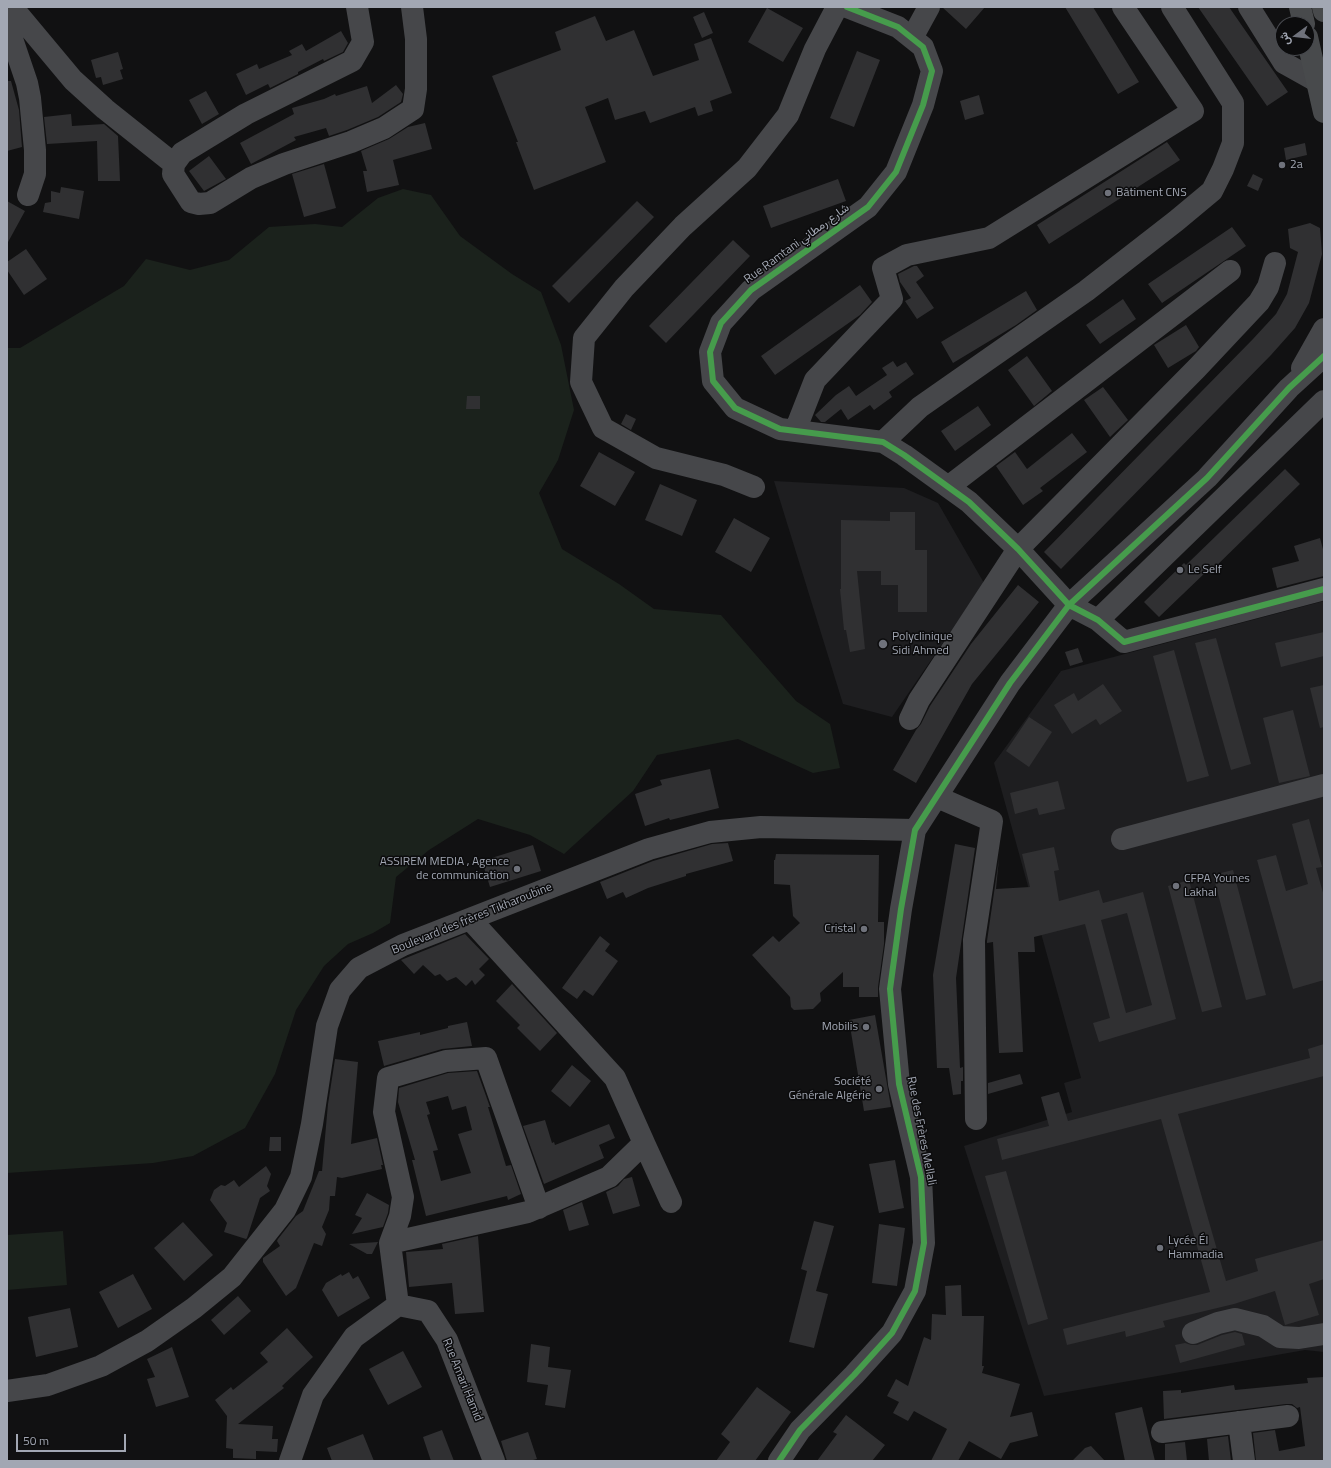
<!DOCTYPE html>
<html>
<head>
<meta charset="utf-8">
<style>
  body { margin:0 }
  #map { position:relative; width:1331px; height:1468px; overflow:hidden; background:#111112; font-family:"Titillium Web",Vazirmatn,sans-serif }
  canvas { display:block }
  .frame { position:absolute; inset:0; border:8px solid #a2a7b3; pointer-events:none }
  .north { position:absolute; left:1275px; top:16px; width:40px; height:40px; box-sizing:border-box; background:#0c0c0d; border:1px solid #484a4f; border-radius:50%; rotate:255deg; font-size:11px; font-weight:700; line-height:16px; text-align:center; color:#a2a7b3 }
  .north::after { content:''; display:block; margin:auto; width:14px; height:18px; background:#6f727b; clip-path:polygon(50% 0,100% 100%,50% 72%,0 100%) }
  .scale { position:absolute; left:16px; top:1434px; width:110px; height:18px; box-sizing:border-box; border:2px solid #a2a7b3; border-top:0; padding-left:5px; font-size:12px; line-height:14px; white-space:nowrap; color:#a2a7b3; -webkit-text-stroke:3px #0c0c0d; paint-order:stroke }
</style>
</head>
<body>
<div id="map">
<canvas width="1331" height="1468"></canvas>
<div class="frame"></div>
<div class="north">ش</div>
<div class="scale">50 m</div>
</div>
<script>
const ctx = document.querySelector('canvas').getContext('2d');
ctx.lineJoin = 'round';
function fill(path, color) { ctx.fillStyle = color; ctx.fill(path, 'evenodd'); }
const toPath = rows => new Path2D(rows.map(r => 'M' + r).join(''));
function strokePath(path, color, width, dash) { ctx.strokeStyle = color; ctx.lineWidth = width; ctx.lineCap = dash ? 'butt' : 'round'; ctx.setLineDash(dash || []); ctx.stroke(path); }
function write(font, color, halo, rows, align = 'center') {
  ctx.font = font + ' "Titillium Web",Vazirmatn,sans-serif'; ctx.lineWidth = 3; ctx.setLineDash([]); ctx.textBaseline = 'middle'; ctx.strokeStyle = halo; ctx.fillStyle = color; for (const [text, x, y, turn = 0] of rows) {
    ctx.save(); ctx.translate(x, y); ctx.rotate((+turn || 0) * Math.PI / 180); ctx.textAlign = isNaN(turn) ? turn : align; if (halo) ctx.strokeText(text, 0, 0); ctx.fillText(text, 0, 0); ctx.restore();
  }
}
const built = toPath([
  [774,481,904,488,938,503,984,583,892,717,843,704],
  [1324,601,1324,1352,1305,1350,1044,1396,964,1146,1072,1112,1064,1083,1081,1078,994,763,1061,671]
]);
const green = toPath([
  [403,189,431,195,460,236,512,274,541,292,561,345,574,410,558,460,539,493,562,549,619,584,654,609,721,615,796,701,830,724,840,768,813,773,738,739,657,755,633,791,564,854,530,835,478,819,429,850,396,877,390,923,373,933,348,944,324,966,296,1010,275,1074,245,1128,193,1156,153,1163,7,1173,7,348,20,348,124,286,146,259,190,270,229,260,269,227,315,224,342,227,378,198],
  [63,1231,67,1285,7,1290,7,1235]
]);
const building = toPath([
  [942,7,985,7,966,29],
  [1065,7,1093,7,1139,82,1118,94],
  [1198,7,1229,7,1288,92,1267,106],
  [767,8,803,28,783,62,748,42],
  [704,12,713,33,702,38,693,17],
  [595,16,606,41,634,30,653,76,699,60,694,44,711,38,732,93,710,101,713,111,698,116,695,107,650,123,645,111,615,120,608,98,585,107,606,162,534,190,516,142,518,142,492,76,561,50,555,32],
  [341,31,348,43,343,52,324,61,323,59,298,72,298,74,270,88,268,84,246,95,236,74,257,64,259,69,292,55,289,51,302,44,306,51],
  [857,51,880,60,854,127,830,118],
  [118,52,123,69,120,70,123,79,103,85,101,77,96,78,91,60],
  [7,81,11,81,19,110,22,147,7,151],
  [396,85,403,94,401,102,378,117,347,130,329,136,326,128,294,137,296,140,251,164,240,143,294,114,292,108,324,99,335,94,336,96,367,86,372,103],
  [206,91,219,114,202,124,189,100],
  [979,95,984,114,965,120,960,101],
  [71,114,72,126,104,124,118,136,120,181,98,181,97,141,47,144,44,117],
  [425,123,432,149,393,160,399,185,367,192,363,171,367,171,361,151,389,139,408,127],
  [1167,142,1180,160,1049,244,1037,225],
  [1305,143,1307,155,1286,160,1284,148],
  [209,156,226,179,204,191,189,171],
  [324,164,336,208,304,217,292,174],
  [1253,174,1263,179,1258,191,1247,186],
  [838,179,846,201,771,228,763,206],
  [61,187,84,191,79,219,43,212,45,203,51,202,51,191,60,193],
  [7,201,25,211,7,244],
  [637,201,654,217,569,303,552,286],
  [1310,223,1320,228,1322,254,1309,303,1295,328,1271,355,1061,569,1044,552,1253,339,1276,314,1287,294,1298,252,1290,248,1288,229],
  [1232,227,1246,246,1162,303,1148,284],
  [733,240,750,256,666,343,649,326],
  [26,249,47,279,24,295,7,270,7,262],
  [914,266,917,266,924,276,916,282,934,308,917,319,905,301,911,298,900,282,898,274],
  [860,285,872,302,860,315,775,375,761,356],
  [1026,291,1037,310,1016,325,953,363,941,342],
  [1123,299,1136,319,1100,344,1086,325],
  [1186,325,1199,347,1196,351,1168,368,1154,345],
  [1027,356,1052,391,1034,406,1008,370],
  [893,361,897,367,906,362,914,374,889,392,892,397,874,410,870,405,848,420,841,409,825,422,821,422,815,415,836,395,849,386,856,396,887,375,882,368],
  [1103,387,1128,420,1110,437,1084,400],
  [467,396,480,396,480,409,466,409],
  [978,406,991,425,955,451,941,431],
  [626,414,636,419,631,430,621,424],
  [1072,433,1087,452,1040,488,1043,491,1023,505,996,466,1015,452,1027,469],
  [599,452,635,472,615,506,580,486],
  [1285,469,1300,484,1209,573,1207,571,1159,617,1144,602,1184,563,1186,565],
  [660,484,697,500,682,536,645,520],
  [890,512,915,512,915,550,927,550,927,612,898,612,898,585,881,585,881,571,857,571,865,649,850,652,846,630,844,630,840,589,841,589,841,520,890,521],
  [734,518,770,538,751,572,715,552],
  [1320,538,1324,553,1324,576,1277,588,1272,568,1299,561,1294,546],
  [1018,585,1039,602,972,684,916,783,893,770,916,730,921,724,930,706,971,644],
  [1324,632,1324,656,1281,667,1275,643],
  [1216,638,1251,764,1231,770,1195,643],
  [1078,648,1083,662,1070,666,1065,652],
  [1174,650,1209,776,1187,782,1153,656],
  [1103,684,1122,711,1100,725,1096,719,1072,734,1054,705,1074,693,1078,701],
  [1324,685,1324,727,1320,728,1310,688],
  [1293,710,1310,776,1279,783,1263,718],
  [1029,717,1052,732,1029,767,1006,751],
  [710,769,719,808,670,820,669,818,645,826,635,794,662,785,660,780],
  [1058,781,1065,809,1039,815,1037,808,1015,814,1010,793],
  [1309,819,1322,867,1316,868,1324,896,1324,980,1293,989,1257,860,1276,855,1286,891,1308,884,1292,824],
  [728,843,733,861,686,874,686,876,648,888,626,898,623,892,607,899,600,882,653,861,712,844],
  [955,844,975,848,956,978,960,1068,963,1067,963,1081,961,1081,961,1094,953,1095,949,1068,937,1068,933,975],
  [533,845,541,871,490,887,482,861],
  [1054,847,1059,870,1054,871,1059,901,1099,890,1103,903,1143,892,1176,1019,1099,1042,1093,1023,1110,1018,1085,924,1034,937,1035,952,1018,952,1023,1052,999,1053,993,942,987,943,987,941,999,858,996,889,1030,887,1022,854],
  [1127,913,1152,1005,1126,1013,1101,920],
  [776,854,879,855,878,922,884,922,884,944,878,987,878,997,859,997,859,987,843,987,843,972,820,993,821,1001,813,1009,794,1010,791,1007,790,997,752,955,773,936,779,942,800,923,793,916,790,885,774,884,774,860,775,860],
  [1233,870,1266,995,1246,1000,1213,875],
  [1189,880,1222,1007,1202,1012,1168,886],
  [465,934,489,959,479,969,485,975,475,985,472,980,466,986,456,977,447,981,440,974,435,976,423,965,414,974,401,960],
  [600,936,610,944,605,951,618,961,593,996,584,990,577,999,562,988],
  [512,984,557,1033,540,1051,517,1028,520,1025,496,1001],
  [875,1015,891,1107,864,1111,849,1020],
  [467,1022,472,1046,442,1049,384,1066,378,1041,420,1032,420,1035,448,1028,448,1026],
  [1324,1044,1324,1076,1178,1114,1226,1281,1258,1271,1255,1259,1324,1240,1324,1279,1309,1284,1319,1315,1285,1325,1275,1291,1234,1304,1163,1321,1165,1327,1126,1337,1125,1331,1067,1345,1063,1329,1210,1292,1161,1119,1002,1160,997,1139,1049,1126,1041,1097,1059,1092,1068,1121,1310,1058,1308,1049],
  [335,1059,358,1062,351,1144,377,1138,383,1165,381,1165,382,1169,342,1178,337,1177,335,1196,330,1196,329,1210,322,1227,326,1234,322,1246,314,1243,296,1288,286,1296,263,1262,263,1258,280,1246,277,1241,278,1239,296,1216,303,1211,319,1171,322,1171,328,1104],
  [572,1065,591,1081,570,1107,551,1091],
  [477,1071,490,1107,488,1107,506,1166,511,1165,521,1194,508,1200,507,1196,426,1216,412,1160,415,1160,398,1102,399,1088,448,1073],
  [448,1096,452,1110,466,1106,472,1130,458,1134,471,1173,441,1181,433,1151,438,1150,427,1115,430,1114,426,1102],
  [1020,1074,1023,1084,988,1094,988,1083],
  [545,1120,552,1143,554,1142,555,1145,609,1124,615,1138,599,1145,604,1158,544,1184,523,1126],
  [270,1137,281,1137,281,1151,269,1151],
  [895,1160,904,1208,879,1213,869,1164],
  [266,1166,271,1174,267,1186,270,1191,260,1198,247,1238,246,1239,224,1232,227,1223,210,1200,214,1190,221,1185,225,1186,234,1180,239,1187],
  [1006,1171,1048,1319,1028,1325,985,1176],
  [632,1177,640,1206,613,1214,606,1192,618,1186,624,1179],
  [367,1193,389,1205,388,1213,383,1227,352,1234,362,1218,355,1215],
  [582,1202,589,1225,569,1231,563,1210],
  [814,1221,834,1226,816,1291,828,1294,814,1348,789,1342,807,1271,801,1269],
  [183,1222,213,1255,184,1281,154,1248],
  [879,1224,905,1228,897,1286,872,1283],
  [478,1236,484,1312,455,1314,452,1283,409,1287,406,1252,443,1249,442,1244],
  [378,1242,372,1254,367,1254,349,1244],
  [349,1272,353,1279,358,1276,370,1298,338,1317,322,1290,326,1283,341,1274,342,1276],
  [133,1274,152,1309,118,1328,99,1292],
  [961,1285,962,1316,984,1316,982,1366,984,1366,982,1373,1020,1384,1010,1417,1032,1412,1038,1436,1010,1443,1001,1459,969,1441,958,1461,931,1461,947,1429,914,1411,908,1421,893,1413,899,1402,887,1396,896,1379,908,1386,924,1337,931,1340,932,1314,946,1315,945,1286],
  [238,1296,251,1311,224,1335,211,1320],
  [70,1308,78,1347,36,1357,28,1317],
  [287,1328,313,1357,282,1386,284,1388,238,1424,273,1426,272,1439,278,1439,277,1452,256,1451,256,1459,233,1458,233,1449,226,1448,227,1416,215,1400,231,1387,233,1390,268,1362,260,1353],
  [1235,1332,1242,1334,1245,1345,1180,1363,1175,1345,1185,1343,1191,1345,1197,1345,1222,1335],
  [531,1344,550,1347,548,1367,571,1370,565,1408,545,1405,548,1385,527,1382],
  [172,1347,189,1397,156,1407,147,1379,155,1377,147,1359],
  [403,1351,422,1387,388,1405,369,1369],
  [1324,1377,1324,1461,1256,1461,1253,1433,1275,1430,1279,1451,1305,1446,1300,1407,1297,1408,1292,1404,1286,1404,1164,1419,1163,1391,1181,1390,1181,1393,1234,1385,1235,1390,1308,1383,1307,1378],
  [757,1387,791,1412,755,1461,716,1461,730,1442,721,1434],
  [1142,1407,1155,1461,1125,1461,1115,1413],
  [846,1415,885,1445,872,1461,817,1461,837,1434,833,1432],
  [442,1430,454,1461,431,1461,423,1437],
  [528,1432,537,1459,529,1461,507,1461,501,1441],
  [363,1434,374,1461,332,1461,327,1448],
  [1228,1436,1231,1461,1209,1461,1207,1439],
  [1185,1442,1187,1461,1165,1461,1165,1444],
  [1091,1446,1105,1461,1072,1461,1085,1448]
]);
const minor = toPath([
  [12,7,73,80,105,109,174,164],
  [357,7,363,42,352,61,246,114,182,153,174,164,173,174,191,202,199,204,210,203,251,178,284,164,351,142,384,128,413,109,416,89,416,39,412,7],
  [847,7,898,27,923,47,932,71,923,105,896,172,868,207,751,290,721,323,710,352,713,381,735,408,780,429,883,442,904,455,969,502,1018,549,1069,605,1098,620,1124,642,1324,589],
  [1249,7,1284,63,1318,82],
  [7,24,27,83,30,98,35,150,35,174,28,195],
  [912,38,929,7],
  [1302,368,1324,329],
  [795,431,815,380,892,299,883,268,907,255,989,238,1193,111,1123,7],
  [883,442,920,407,1086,291,1176,221,1212,191,1223,169,1233,143,1233,103,1172,7],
  [754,487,724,475,656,458,603,428,581,382,584,338,624,288,683,226,747,168,788,115,815,49,837,7],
  [948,487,1230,271],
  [1098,620,1324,401],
  [910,719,919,700,1018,549,1197,368,1259,302,1268,287,1275,263],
  [937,797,992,821,974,940,976,1119],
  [1122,839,1324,785],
  [644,1143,671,1202],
  [390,1243,400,1216,403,1197,384,1112,388,1078,446,1061,486,1058,539,1208],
  [398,1305,390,1243,528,1212,609,1177,644,1143,615,1078,470,919],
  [1193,1333,1218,1323,1235,1319,1263,1326,1280,1337,1299,1338,1324,1334],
  [7,1391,48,1385,101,1366,147,1341,194,1308,232,1277,285,1210,301,1177,312,1124,327,1026,340,990,359,968,403,945,649,849,710,832,761,827,915,830],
  [1239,1422,1244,1461],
  [1162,1432,1288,1416],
  [290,1461,313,1395,354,1337,398,1305,428,1311,447,1340,494,1461],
  [779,1461,800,1430,854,1375,892,1333,915,1291,924,1243,921,1177,899,1084,890,989,901,909,915,830,1010,683,1069,605,1207,478,1289,388,1324,356]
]);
const major = toPath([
  [1300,7,1304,24],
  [1323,7,1324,11],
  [1307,37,1324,112]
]);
const cycleway = toPath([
  [847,7,898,27,923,47,932,71,923,105,896,172,868,207,751,290,721,323,710,352,713,381,735,408,780,429,883,442,904,455,969,502,1018,549,1069,605,1098,620,1124,642,1324,589],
  [779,1461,800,1430,854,1375,892,1333,915,1291,924,1243,921,1177,899,1084,890,989,901,909,915,830,1010,683,1069,605,1207,478,1289,388,1324,356]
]);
const markers = [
  [1282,165,4,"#6f727b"],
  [1108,193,4,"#6f727b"],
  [1180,570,4,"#6f727b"],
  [883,644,5,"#6f727b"],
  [517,869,4,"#6f727b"],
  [1176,886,4,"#6f727b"],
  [864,929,4,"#6f727b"],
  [866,1027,4,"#6f727b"],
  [879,1089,4,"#6f727b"],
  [1160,1248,4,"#6f727b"]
];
const poiNames = [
  ["2a",1290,165],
  ["Bâtiment CNS",1116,193],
  ["Le Self",1188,570],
  ["Polyclinique",892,637],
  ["Sidi Ahmed",892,651],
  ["ASSIREM MEDIA , Agence",509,862,"right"],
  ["de communication",509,876,"right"],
  ["CFPA Younes",1184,879],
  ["Lakhal",1184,893],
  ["Cristal",856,929,"right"],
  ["Mobilis",858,1027,"right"],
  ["Société",871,1082,"right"],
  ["Générale Algérie",871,1096,"right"],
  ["Lycée Él",1168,1241],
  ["Hammadia",1168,1255]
];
const streetNames = [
  ["Rue Ramtani شارع رمطاني",797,244,-36],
  ["Boulevard des frères Tikharoubine",472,919,-22],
  ["Rue des Frères Mellali",921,1131,79],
  ["Rue Amari Hamid",462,1380,68]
];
fill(built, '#1e1e20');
fill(green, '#1b221c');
fill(building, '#303032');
strokePath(minor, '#46474a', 22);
strokePath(major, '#484a4c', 22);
strokePath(cycleway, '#469c4c', 6);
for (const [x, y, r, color] of markers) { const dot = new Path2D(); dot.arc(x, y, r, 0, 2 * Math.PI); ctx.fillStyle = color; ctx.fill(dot); strokePath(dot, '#0c0c0d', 1.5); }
write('12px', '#a2a7b3', '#0c0c0d', poiNames, 'left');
write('12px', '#a2a7b3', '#0c0c0d', streetNames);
</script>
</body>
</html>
